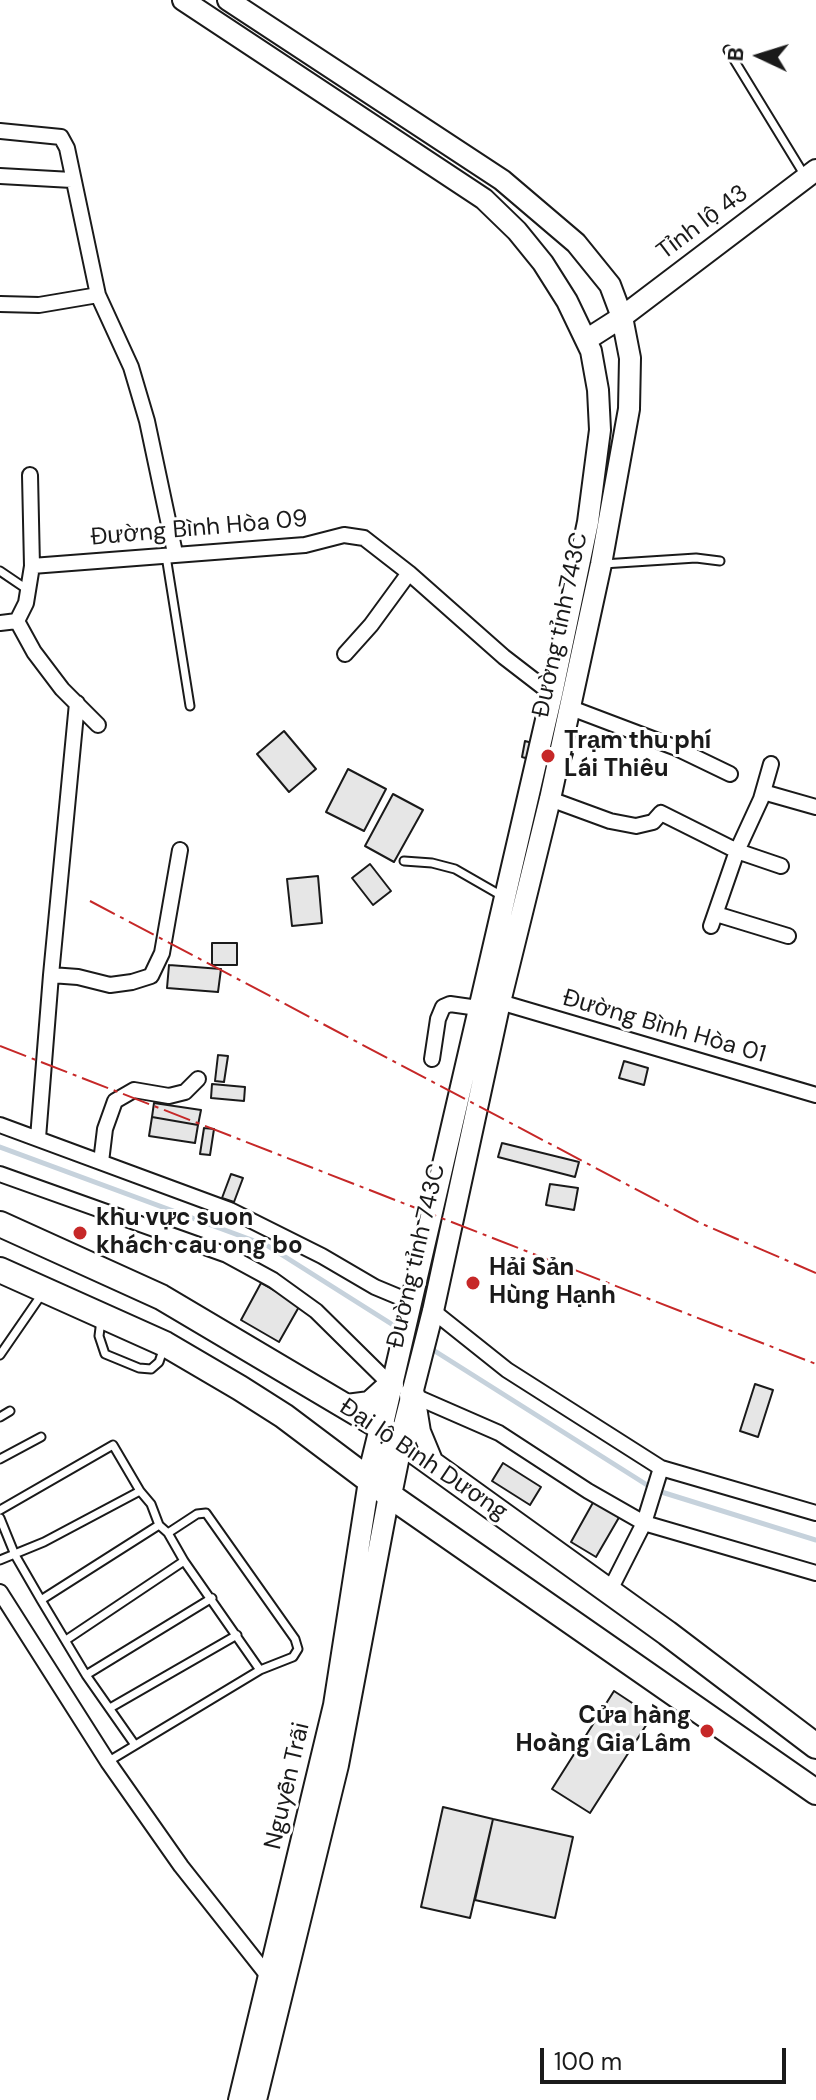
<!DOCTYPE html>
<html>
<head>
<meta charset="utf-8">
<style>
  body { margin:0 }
  #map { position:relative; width:816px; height:2100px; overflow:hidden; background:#fff; font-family:"DM Sans",sans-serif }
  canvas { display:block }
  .north { position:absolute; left:720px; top:16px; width:80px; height:80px; -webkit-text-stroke:6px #fff; paint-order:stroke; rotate:274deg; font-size:22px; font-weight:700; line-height:32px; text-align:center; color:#1a1a1a }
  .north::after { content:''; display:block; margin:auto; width:28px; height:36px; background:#1a1a1a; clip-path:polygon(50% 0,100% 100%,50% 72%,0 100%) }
  .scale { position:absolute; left:540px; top:2048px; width:246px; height:36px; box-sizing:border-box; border:4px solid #1a1a1a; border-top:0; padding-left:10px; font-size:24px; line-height:28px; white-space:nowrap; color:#1a1a1a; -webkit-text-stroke:6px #fff; paint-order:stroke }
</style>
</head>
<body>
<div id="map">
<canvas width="816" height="2100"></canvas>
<div class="north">B</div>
<div class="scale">100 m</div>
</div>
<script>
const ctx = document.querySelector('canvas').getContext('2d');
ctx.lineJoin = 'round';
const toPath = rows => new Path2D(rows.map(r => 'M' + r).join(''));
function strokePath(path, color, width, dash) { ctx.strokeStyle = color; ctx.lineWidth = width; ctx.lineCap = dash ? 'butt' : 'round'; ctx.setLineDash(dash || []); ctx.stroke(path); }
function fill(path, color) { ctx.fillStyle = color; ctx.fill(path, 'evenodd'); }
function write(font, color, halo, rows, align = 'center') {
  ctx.font = font + ' "DM Sans",sans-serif'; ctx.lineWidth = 6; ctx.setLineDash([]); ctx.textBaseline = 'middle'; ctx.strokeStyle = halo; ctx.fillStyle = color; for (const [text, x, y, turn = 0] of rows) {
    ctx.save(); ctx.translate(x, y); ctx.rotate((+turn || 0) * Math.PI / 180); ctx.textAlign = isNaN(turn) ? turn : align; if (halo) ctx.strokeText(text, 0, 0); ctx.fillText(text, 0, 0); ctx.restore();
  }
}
const stream = toPath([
  [0,1147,268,1246,401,1330],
  [430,1348,655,1490,816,1540]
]);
const building = toPath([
  [284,731,316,769,289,792,257,754,284,731],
  [525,741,573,754,568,770,522,757,525,741],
  [348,769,386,789,364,831,326,812,348,769],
  [393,794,423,810,394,862,365,846,393,794],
  [370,864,391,891,373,905,352,878,370,864],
  [318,876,322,923,292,926,287,879,318,876],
  [212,943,237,943,237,965,212,965,212,943],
  [169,965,221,969,218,992,167,988,169,965],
  [218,1055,228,1056,224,1082,215,1081,218,1055],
  [624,1061,648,1068,644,1085,619,1078,624,1061],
  [212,1084,245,1087,244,1101,211,1098,212,1084],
  [154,1103,201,1110,198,1125,152,1117,154,1103],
  [152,1117,198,1125,195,1143,149,1136,152,1117],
  [204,1128,214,1129,210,1155,200,1154,204,1128],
  [502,1143,579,1162,575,1177,498,1157,502,1143],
  [231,1174,243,1178,234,1202,222,1198,231,1174],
  [550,1184,578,1188,574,1210,546,1205,550,1184],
  [261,1283,300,1305,279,1342,241,1320,261,1283],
  [755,1384,773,1390,758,1437,740,1431,755,1384],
  [503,1463,541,1487,530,1505,492,1481,503,1463],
  [595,1499,621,1514,596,1557,571,1542,595,1499],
  [614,1691,652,1716,590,1813,552,1789,614,1691],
  [443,1807,493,1819,470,1918,421,1907,443,1807],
  [493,1819,573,1837,555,1918,475,1900,493,1819]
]);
const service = toPath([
  [728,50,805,176],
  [166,556,190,706],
  [603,564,696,558,720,561],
  [0,571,28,590],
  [404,861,432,863,455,869,502,896],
  [101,1320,99,1336,105,1354,139,1368,151,1369,159,1362,163,1350],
  [0,1355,42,1294],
  [0,1417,10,1411],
  [0,1459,41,1437],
  [0,1510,113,1445,140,1491,44,1542,0,1560],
  [0,1518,15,1555,41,1600,86,1675,135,1745],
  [168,1533,197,1514,206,1513,295,1639,298,1649,293,1657,260,1670],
  [41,1600,159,1525],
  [66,1640,184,1561],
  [86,1675,212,1598],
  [110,1708,237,1635],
  [109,1761,260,1670,184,1561,168,1533,159,1525,151,1504,140,1491]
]);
const minor = toPath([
  [0,131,61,137,67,148,98,295,131,367,147,421,175,553],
  [0,176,72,180],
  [0,304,39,305,98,295],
  [30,475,32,566,26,603,17,621,34,652,62,689,98,725],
  [32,566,305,545,344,535,364,538,409,573,504,657,552,694],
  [0,623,17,621],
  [345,654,371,625,409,573],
  [571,708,674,747,730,774],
  [763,792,816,807],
  [550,799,610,821,636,826,653,822,661,813,737,851,761,799,771,764],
  [716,914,788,936],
  [711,926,737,851,781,866],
  [51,975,77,703],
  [500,1002,816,1095],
  [432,1059,438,1019,443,1007,450,1004,478,1008],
  [0,1125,230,1210,322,1256,375,1287,411,1302],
  [38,1138,51,975,78,977,110,985,132,982,151,976,162,953,180,850],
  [101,1162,105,1129,115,1101,134,1090,169,1096,185,1092,198,1079],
  [0,1174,227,1255,273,1280,316,1311,391,1385],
  [433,1311,507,1370,661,1468,816,1513],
  [412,1395,499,1433,588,1491,644,1523,816,1573],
  [0,1592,108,1762,181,1866,272,1981],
  [609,1592,644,1523,661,1468]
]);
const secondary = toPath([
  [183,0,484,199,517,231,543,263,567,301,591,351,598,390,600,430,588,522,552,694,382,1428],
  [228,0,502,180,576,243,610,285,622,317,630,358,629,409,601,564,550,799,500,1002,433,1311,400,1441],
  [586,340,622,317,816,170],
  [239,2100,334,1705,369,1481],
  [256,2100,338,1765,389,1495]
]);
const trunk = toPath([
  [0,1224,161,1297,382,1428,667,1633,816,1746],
  [0,1270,165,1344,240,1388,284,1416,389,1495,816,1792],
  [412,1395,418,1432,430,1461],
  [347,1407,370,1404,391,1385],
  [369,1481,382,1428],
  [389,1495,400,1441]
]);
const power = toPath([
  [90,901,700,1223,816,1273],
  [0,1046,816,1364]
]);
const markers = [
  [548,756,8,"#c62828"],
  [80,1233,8,"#c62828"],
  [473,1283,8,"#c62828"],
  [707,1731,8,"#c62828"]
];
const streetNames = [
  ["Tỉnh lộ 43",703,223,-37],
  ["Đường Bình Hòa 09",199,529,-5],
  ["Đường tỉnh 743C",561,625,-78],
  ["Đường Bình Hòa 01",664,1027,16],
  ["Đường tỉnh 743C",417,1256,-77],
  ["Đại lộ Bình Dương",423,1460,34],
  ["Nguyễn Trãi",288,1786,-77]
];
const poiNames = [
  ["Trạm thu phí",564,742],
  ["Lái Thiêu",564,770],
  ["khu vực suon",96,1219],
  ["khách cau ong bo",96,1247],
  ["Hải Sản",489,1269],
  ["Hùng Hạnh",489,1297],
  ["Cửa hàng",691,1717,"right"],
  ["Hoàng Gia Lâm",691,1745,"right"]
];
strokePath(stream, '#c6d2dc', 5);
fill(building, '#e6e6e6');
strokePath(building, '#1a1a1a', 2);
strokePath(service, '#1a1a1a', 11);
strokePath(minor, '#1a1a1a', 18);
strokePath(secondary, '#1a1a1a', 24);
strokePath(trunk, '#1a1a1a', 28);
strokePath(service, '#fff', 7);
strokePath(minor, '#fff', 14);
strokePath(secondary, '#fff', 20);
strokePath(trunk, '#fff', 24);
strokePath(power, '#c62828', 2, [28, 6, 4, 6]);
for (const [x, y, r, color] of markers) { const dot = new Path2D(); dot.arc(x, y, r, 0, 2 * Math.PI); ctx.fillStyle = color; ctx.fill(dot); strokePath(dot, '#fff', 3); }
write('24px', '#1a1a1a', '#fff', streetNames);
write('bold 24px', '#1a1a1a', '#fff', poiNames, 'left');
</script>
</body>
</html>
